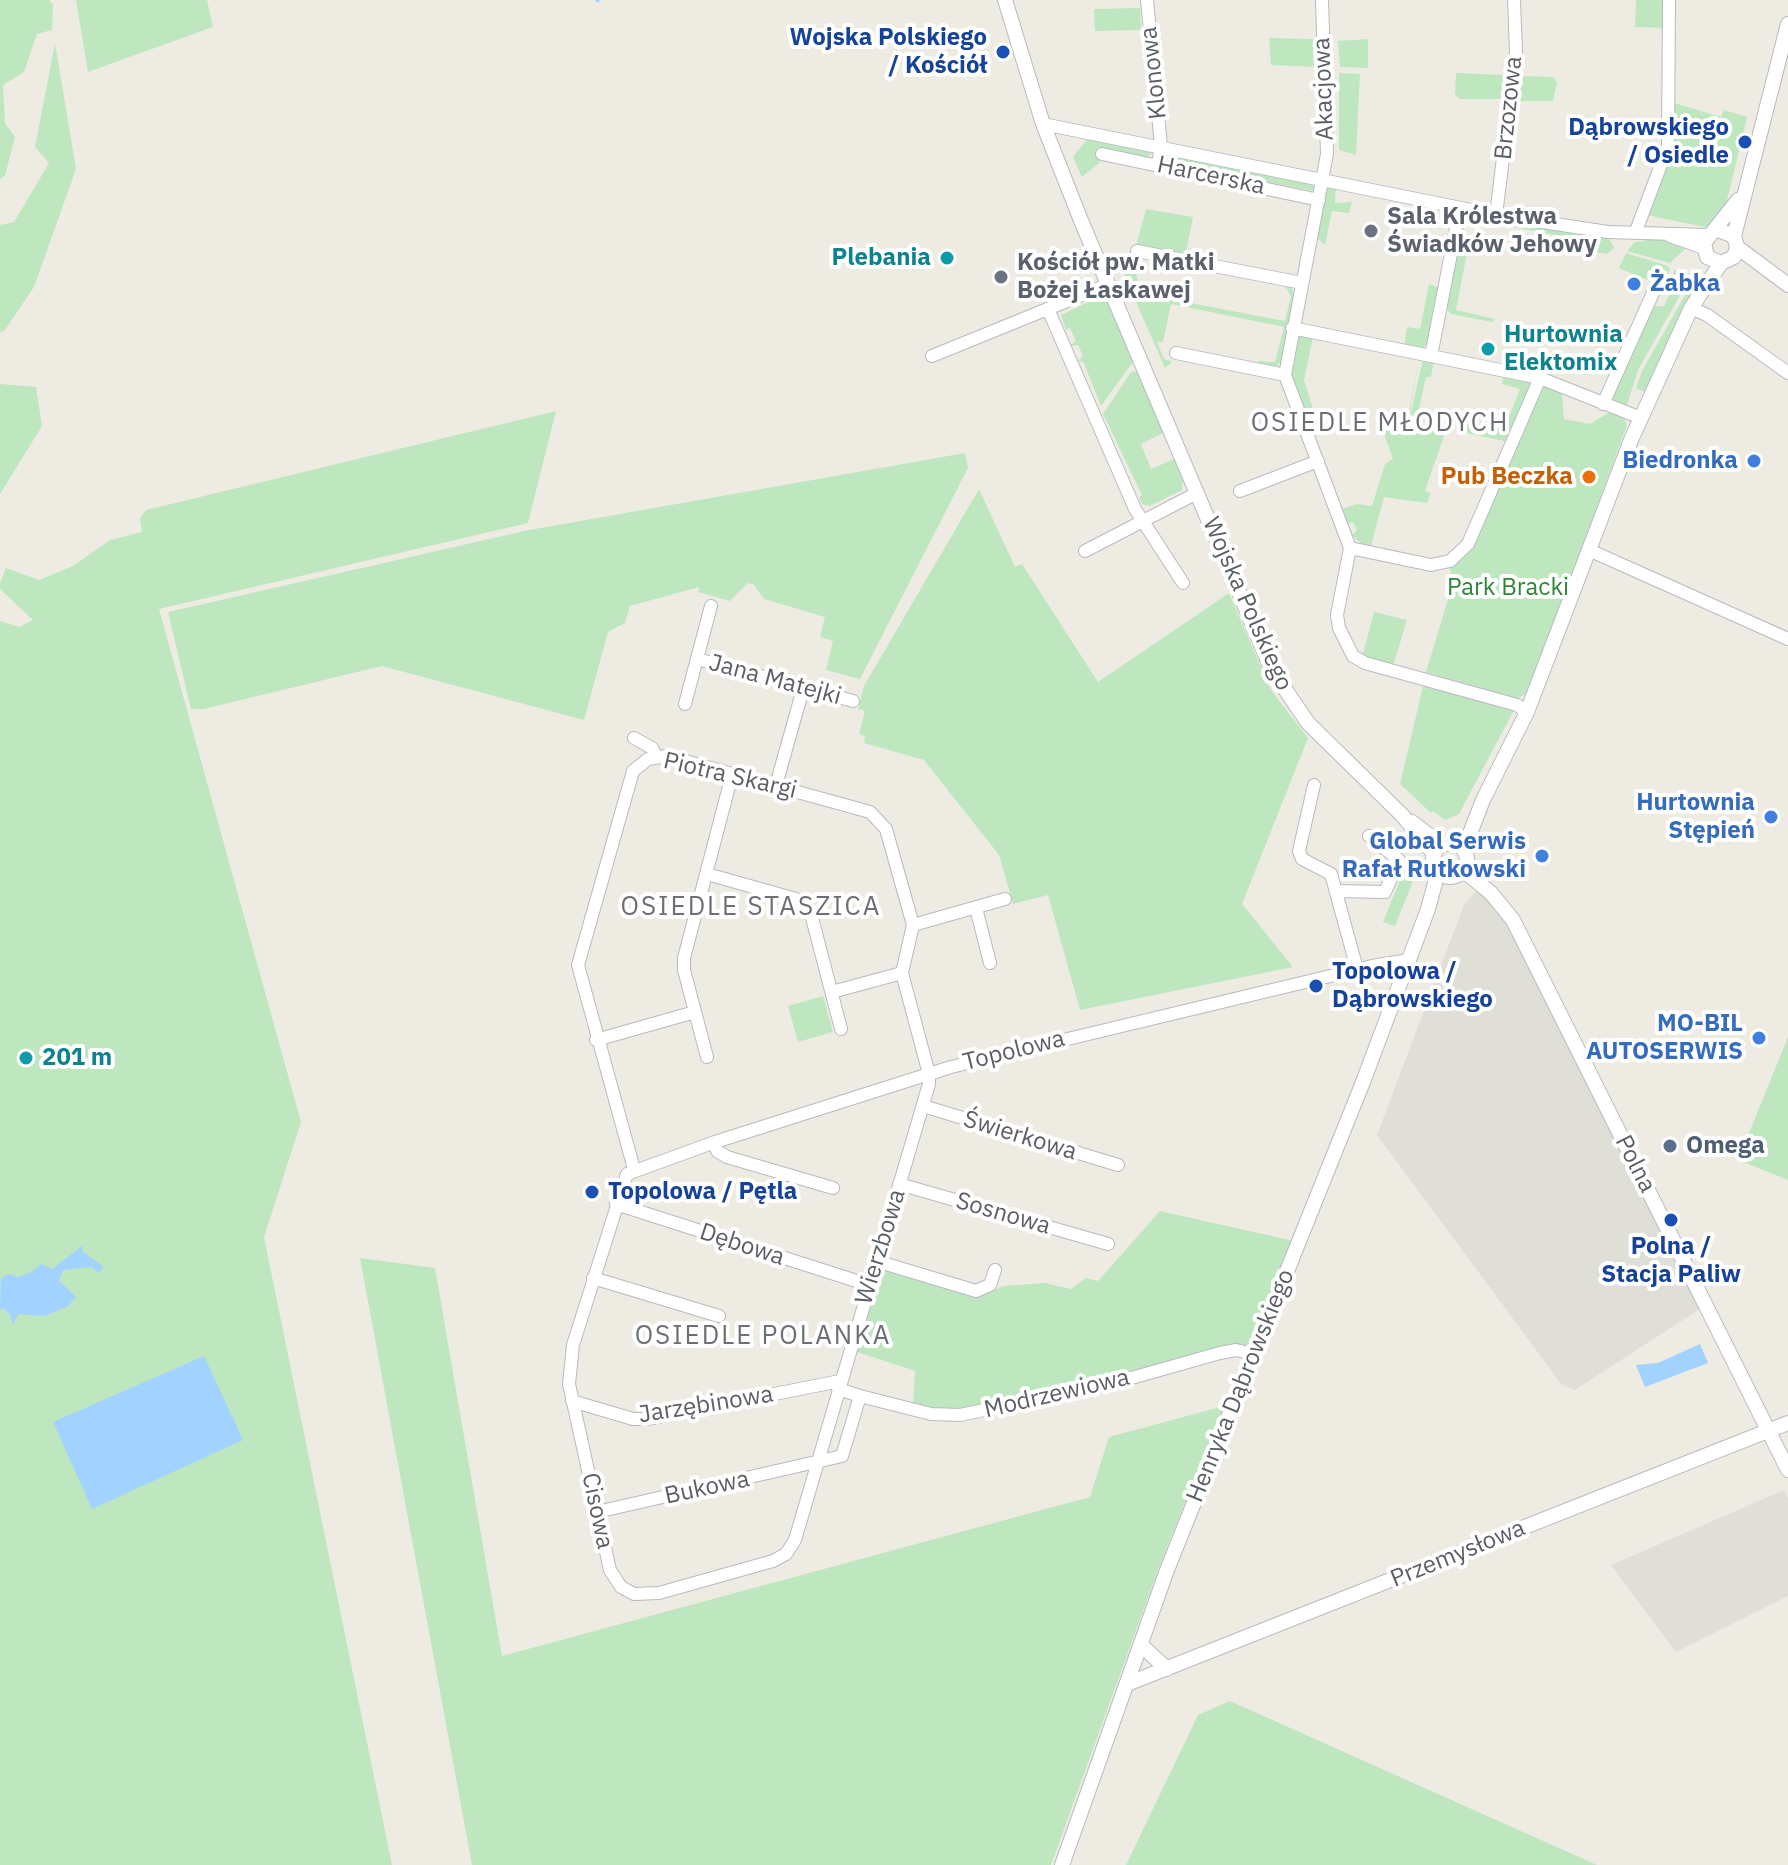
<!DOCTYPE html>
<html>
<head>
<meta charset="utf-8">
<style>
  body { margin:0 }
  canvas { display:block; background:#eeece2 }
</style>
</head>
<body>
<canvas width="1788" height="1865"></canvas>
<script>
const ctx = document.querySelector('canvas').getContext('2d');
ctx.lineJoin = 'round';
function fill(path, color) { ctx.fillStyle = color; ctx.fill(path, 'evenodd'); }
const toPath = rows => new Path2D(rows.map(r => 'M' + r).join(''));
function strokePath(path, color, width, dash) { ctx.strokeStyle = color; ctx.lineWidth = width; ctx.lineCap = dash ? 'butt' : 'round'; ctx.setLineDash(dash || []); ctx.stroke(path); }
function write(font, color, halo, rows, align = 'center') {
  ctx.font = font + ' "IBM Plex Sans",sans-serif'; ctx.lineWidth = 8; ctx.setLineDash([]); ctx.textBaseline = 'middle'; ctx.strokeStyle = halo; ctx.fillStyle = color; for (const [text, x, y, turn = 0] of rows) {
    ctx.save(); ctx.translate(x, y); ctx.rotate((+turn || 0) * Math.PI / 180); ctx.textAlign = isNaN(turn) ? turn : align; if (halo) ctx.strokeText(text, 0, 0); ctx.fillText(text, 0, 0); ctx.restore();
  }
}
const industrial = toPath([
  [1476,891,1491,893,1499,901,1706,1305,1575,1390,1562,1385,1377,1135,1464,905],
  [1784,1490,1788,1498,1788,1596,1676,1652,1611,1565]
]);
const green = toPath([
  [0,0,49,0,53,4,52,30,37,34,24,72,3,85,5,123,15,137,5,176,0,179],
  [76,0,207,0,213,27,88,72],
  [1636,0,1665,0,1664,28,1635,27],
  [1140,8,1141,30,1095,31,1094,9],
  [1269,38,1313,39,1314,67,1271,65],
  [1368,39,1368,68,1340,67,1338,41],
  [55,43,76,169,34,287,5,330,0,332,0,225,14,222,49,163,35,147],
  [1339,73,1360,74,1356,155,1339,150],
  [1456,73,1506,75,1504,99,1460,99,1455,94],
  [1522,76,1553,77,1557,83,1553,101,1520,101,1517,94],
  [1674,103,1721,117,1724,110,1747,117,1726,205,1718,221,1705,227,1646,215,1673,142],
  [1089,137,1151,150,1152,153,1146,159,1102,150,1099,163,1082,177,1073,157],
  [1170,154,1316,183,1314,191,1171,164,1167,158],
  [1330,186,1336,187,1335,203,1352,202,1349,213,1332,211,1325,245,1316,237,1324,193],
  [1146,209,1193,217,1186,252,1196,254,1195,258,1136,246],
  [1471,213,1609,238,1614,248,1607,254,1578,249,1575,239,1476,220,1468,224,1464,218],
  [1461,234,1470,237,1456,310,1495,319,1492,322,1451,314,1446,308],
  [1646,237,1685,245,1685,249,1670,263,1627,251,1635,242,1645,241],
  [1626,253,1668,266,1670,270,1662,286,1619,268],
  [1133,266,1143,294,1285,321,1291,296,1286,288,1287,284,1290,285,1295,295,1281,362,1274,368,1258,366,1259,361,1275,362,1284,327,1171,304,1163,342,1157,342,1164,359,1172,362,1165,368,1122,270],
  [1675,270,1692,274,1638,370,1626,408,1611,400,1611,394,1652,306,1664,306,1671,291,1665,288],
  [1697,274,1688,300,1644,392,1636,388,1642,371],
  [1429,284,1440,288,1427,345,1420,349,1404,346,1407,327,1420,329],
  [1097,298,1107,302,1133,362,1101,406,1083,361,1076,362,1083,356,1078,345,1069,346,1076,341,1070,328,1066,330,1061,315],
  [1300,336,1313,337,1304,380,1314,412,1305,417,1290,376,1296,339],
  [1419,358,1407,430,1423,359,1434,361,1431,377,1426,377,1415,427,1445,433,1425,491,1431,493,1427,503,1384,497,1371,546,1362,544,1352,535,1357,530,1353,522,1347,524,1342,509,1357,504,1372,506,1385,464,1393,459,1385,437,1387,421,1407,423],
  [1139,371,1165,432,1141,444,1151,469,1174,459,1183,481,1182,490,1150,506,1142,504,1139,497,1142,495,1103,414,1131,372],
  [1504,375,1530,381,1532,385,1508,442,1462,432,1465,422,1504,429,1520,389,1502,384],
  [0,384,36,387,42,426,0,494],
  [1547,386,1562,393,1564,419,1590,424,1610,412,1623,417,1627,425,1541,661,1527,693,1517,699,1426,672,1452,586,1450,565,1456,562,1540,390],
  [556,411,528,523,159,609,301,1122,264,1237,392,1865,0,1865,0,621,19,627,33,620,0,589,0,583,6,568,39,580,73,566,110,540,142,532,140,518,146,510],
  [965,453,968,468,860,679,826,670,833,641,820,637,825,617,764,599,754,585,748,583,730,601,698,592,699,587,630,606,625,623,608,632,584,720,382,666,204,709,191,709,168,612,529,530],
  [979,489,1015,567,1022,564,1098,682,1229,593,1271,690,1308,738,1242,904,1293,967,1080,1010,1048,895,1013,904,999,855,924,760,864,743,865,736,859,734,865,711,858,709,864,686],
  [1374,612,1407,620,1393,666,1362,657],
  [1424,682,1514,710,1459,814,1445,820,1433,811,1431,813,1400,784],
  [1406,865,1418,869,1395,926,1383,922],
  [823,996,833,1032,798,1042,788,1006],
  [1788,1037,1788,1180,1738,1160],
  [1160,1211,1294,1241,1250,1344,1099,1384,948,1411,913,1406,915,1371,857,1352,882,1267,976,1296,1004,1286,1045,1283,1071,1289,1086,1278,1098,1281],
  [360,1258,435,1268,502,1656,1090,1497,1109,1437,1224,1406,1159,1567,1051,1865,472,1865],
  [1230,1701,1597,1865,1126,1865,1198,1715]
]);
const water = toPath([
  [82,1246,83,1252,104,1267,99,1273,91,1267,63,1270,59,1281,76,1297,67,1307,44,1316,18,1314,13,1325,10,1315,3,1308,0,1310,1,1278,10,1274,18,1277,30,1273,41,1264,52,1269],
  [1700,1344,1708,1363,1645,1387,1636,1365,1658,1363],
  [204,1356,243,1440,92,1509,53,1422]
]);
const stream = toPath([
  [597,0,598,1]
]);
const minor = toPath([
  [1147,0,1161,146,1158,164],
  [1322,0,1327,154,1285,375,1350,548,1337,615,1339,628,1353,656,1365,663,1517,705,1527,712],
  [1043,124,1496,215,1608,232,1708,235],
  [1102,154,1319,200],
  [1496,215,1516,52,1514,0],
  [1636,231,1668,146,1669,0],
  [1670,236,1704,248],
  [1137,251,1302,283],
  [1691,308,1707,315,1788,373],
  [1048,309,1135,509,1183,583],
  [1292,328,1540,378,1641,418],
  [1176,353,1285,375],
  [932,356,1109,284],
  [1431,356,1460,208],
  [1603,404,1657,284],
  [1240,491,1318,461],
  [1350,548,1431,565,1450,561,1468,544,1540,378],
  [1589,550,1788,639],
  [1085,551,1197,493],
  [697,659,853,701],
  [685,704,711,606],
  [634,738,652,748,656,756],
  [776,785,803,689],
  [1314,785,1299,851,1302,859,1331,874,1357,969],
  [707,874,796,899,811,914,841,1029],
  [1338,891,1385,892,1399,860,1369,836],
  [976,908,990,963],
  [913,925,1005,899],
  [832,992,902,973],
  [596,1040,695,1012],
  [707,1057,684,970,684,958,732,775],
  [923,1106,1118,1165],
  [715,1142,717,1151,727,1157,833,1188],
  [634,1169,578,965,633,771,648,759,667,756,870,812,886,829,913,925,902,973,929,1074,929,1084,795,1540,786,1554,773,1561,659,1593,634,1594,621,1587,610,1570,569,1384,573,1345,627,1174,715,1142,929,1074,951,1067,1372,966,1409,960],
  [899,1184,1108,1244],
  [616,1204,869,1285],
  [876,1261,976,1291,990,1285,995,1270],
  [593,1278,719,1316],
  [860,1396,931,1414,960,1415,1103,1386,1220,1353,1236,1350,1253,1354],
  [572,1401,633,1419,648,1419,840,1381],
  [597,1512,842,1456,860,1396,838,1389]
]);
const tertiary = toPath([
  [1005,0,1043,124,1082,223,1272,670,1308,723,1402,815,1434,854],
  [1718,230,1734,236,1737,247,1734,257,1721,263,1707,257,1704,243,1738,200],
  [1734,236,1788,24],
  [1737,247,1788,285],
  [1412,822,1442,845],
  '1433 860a17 17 0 1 1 34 0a17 17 0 1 1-34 0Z',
  [1464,849,1483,800,1527,712,1631,440,1691,308,1721,263],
  [1464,871,1491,893,1513,920,1788,1470],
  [1141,1645,1167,1669],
  [1127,1684,1788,1423],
  [1062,1865,1167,1570,1363,1082,1428,909,1438,872]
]);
const markers = [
  [1003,52,8,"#1a4fb4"],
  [1745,142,8,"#1a4fb4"],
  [1371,231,8,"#6b7280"],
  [947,258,8,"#0f9aa8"],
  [1001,277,8,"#6b7280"],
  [1634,284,8,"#3f7fe0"],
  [1488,349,8,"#0f9aa8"],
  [1754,461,8,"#3f7fe0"],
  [1589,477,8,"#e8710a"],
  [1771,817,8,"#3f7fe0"],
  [1542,856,8,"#3f7fe0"],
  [1316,986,8,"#1a4fb4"],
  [1759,1038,8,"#3f7fe0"],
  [26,1058,8,"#0f9aa8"],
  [1670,1146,8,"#5c6f8a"],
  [592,1192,8,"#1a4fb4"],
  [1671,1220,8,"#1a4fb4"]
];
const transitNames = [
  ["Wojska Polskiego",987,38],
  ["/ Kościół",987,66],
  ["Dąbrowskiego",1729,128],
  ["/ Osiedle",1729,156],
  ["Topolowa /",1332,972,"left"],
  ["Dąbrowskiego",1332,1000,"left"],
  ["Topolowa / Pętla",608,1192,"left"],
  ["Polna /",1671,1247,"center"],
  ["Stacja Paliw",1671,1275,"center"]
];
const streetNames = [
  ["Klonowa",1154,73,-96],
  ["Akacjowa",1324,89,-92],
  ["Brzozowa",1509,108,-84],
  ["Harcerska",1211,176,12],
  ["Wojska Polskiego",1247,604,66],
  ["Jana Matejki",775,680,15],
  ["Piotra Skargi",730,776,13],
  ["Topolowa",1014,1051,-14],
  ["Świerkowa",1020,1136,17],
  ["Polna",1635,1164,63],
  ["Sosnowa",1003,1214,16],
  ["Dębowa",742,1245,18],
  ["Wierzbowa",881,1247,-73],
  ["Henryka Dąbrowskiego",1241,1386,-68],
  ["Modrzewiowa",1057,1394,-13],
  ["Jarzębinowa",706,1405,-9],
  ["Bukowa",707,1488,-12],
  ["Cisowa",597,1511,78],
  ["Przemysłowa",1458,1554,-22]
];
const worshipNames = [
  ["Sala Królestwa",1387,217],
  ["Świadków Jehowy",1387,245],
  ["Kościół pw. Matki",1017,263],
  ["Bożej Łaskawej",1017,291]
];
const cultureNames = [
  ["Plebania",931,258,"right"],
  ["Hurtownia",1504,335],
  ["Elektomix",1504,363],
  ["201 m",42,1058]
];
const shopNames = [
  ["Żabka",1650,284,"left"],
  ["Biedronka",1738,461],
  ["Hurtownia",1755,803],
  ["Stępień",1755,831],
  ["Global Serwis",1526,842],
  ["Rafał Rutkowski",1526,870],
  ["MO-BIL",1743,1024],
  ["AUTOSERWIS",1743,1052]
];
const foodNames = [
  ["Pub Beczka",1573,477]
];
const parkNames = [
  ["Park Bracki",1508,588]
];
const serviceNames = [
  ["Omega",1686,1146]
];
const neighbourhoodNames = [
  ["OSIEDLE MŁODYCH",1380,423],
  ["OSIEDLE STASZICA",751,907],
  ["OSIEDLE POLANKA",763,1336]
];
fill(industrial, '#dfded7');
fill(green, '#bee7c0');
fill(water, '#a2d2ff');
strokePath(stream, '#a2d2ff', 3);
strokePath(minor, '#b8bac0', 14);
strokePath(tertiary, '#b8bac0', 16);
strokePath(minor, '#fff', 12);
strokePath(tertiary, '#fff', 14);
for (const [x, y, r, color] of markers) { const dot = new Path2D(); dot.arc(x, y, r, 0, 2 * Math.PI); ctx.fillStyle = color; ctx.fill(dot); strokePath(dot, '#fff', 3); }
write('bold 24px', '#164399', '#fff', transitNames, 'right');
write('24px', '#5b5e64', '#fff', streetNames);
write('bold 24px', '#5b616d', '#fff', worshipNames, 'left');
write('bold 24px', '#0d838f', '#fff', cultureNames, 'left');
write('bold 24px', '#366cbe', '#fff', shopNames, 'right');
write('bold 24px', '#c56008', '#fff', foodNames, 'right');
write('24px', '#308539', '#fff', parkNames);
write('bold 24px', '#4e5e75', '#fff', serviceNames, 'left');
ctx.letterSpacing = '2px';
write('26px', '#6c7076', '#fff', neighbourhoodNames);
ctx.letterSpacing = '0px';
</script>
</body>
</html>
